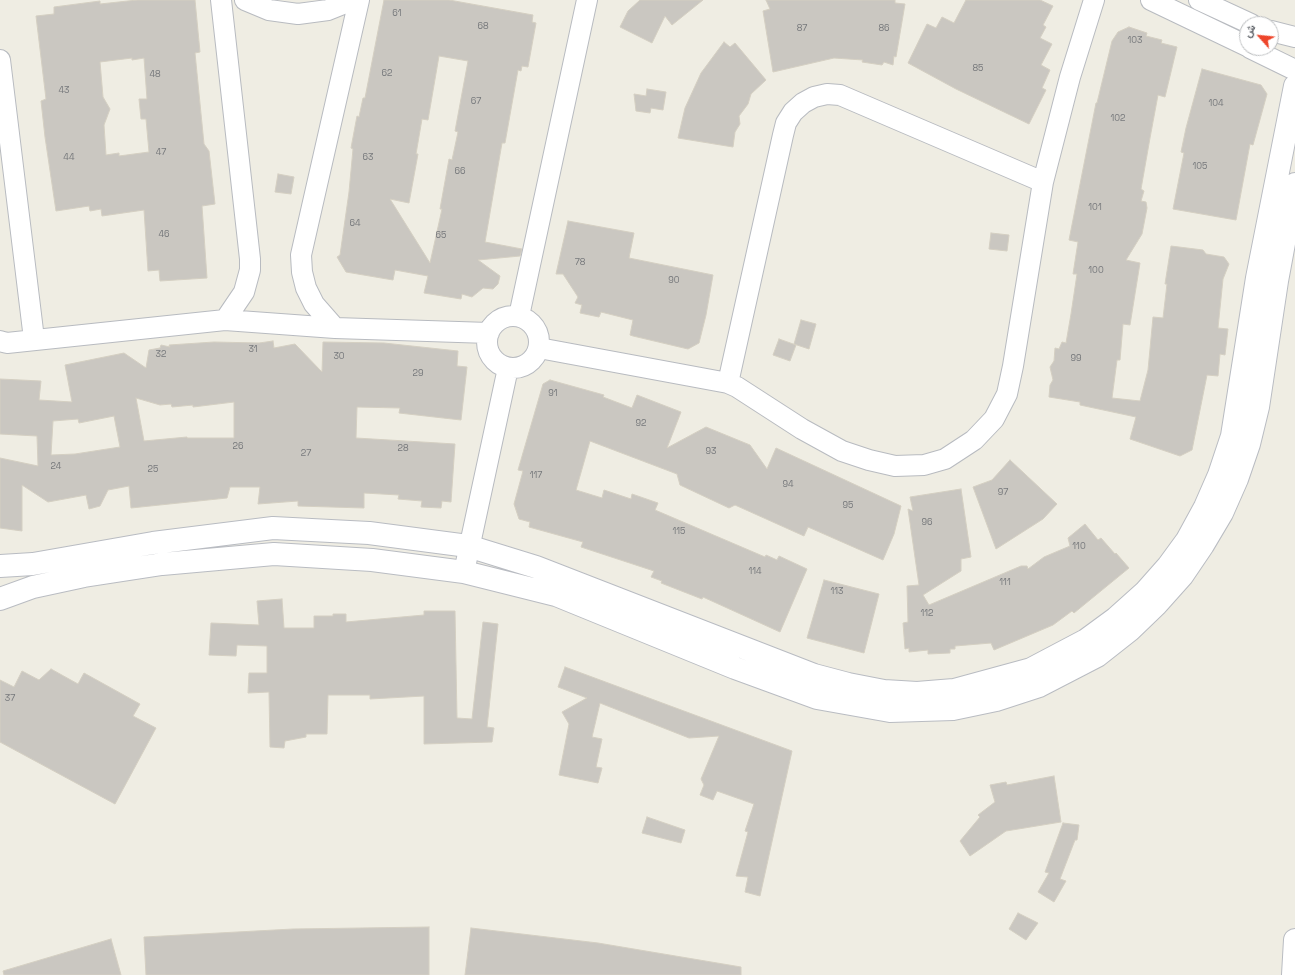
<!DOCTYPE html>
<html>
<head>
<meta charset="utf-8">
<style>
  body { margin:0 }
  #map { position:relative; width:1295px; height:975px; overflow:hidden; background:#efede3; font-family:"Space Grotesk",Vazirmatn,sans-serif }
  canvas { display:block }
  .north { position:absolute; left:1239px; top:16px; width:40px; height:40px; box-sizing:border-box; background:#fff; border:1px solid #bdbfc1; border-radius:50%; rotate:297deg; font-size:11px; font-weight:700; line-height:16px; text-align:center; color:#5b5f65 }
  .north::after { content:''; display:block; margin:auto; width:14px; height:18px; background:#ee452a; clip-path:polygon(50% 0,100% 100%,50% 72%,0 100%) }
</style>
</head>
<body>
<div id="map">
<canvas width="1295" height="975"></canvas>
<div class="north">ش</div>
</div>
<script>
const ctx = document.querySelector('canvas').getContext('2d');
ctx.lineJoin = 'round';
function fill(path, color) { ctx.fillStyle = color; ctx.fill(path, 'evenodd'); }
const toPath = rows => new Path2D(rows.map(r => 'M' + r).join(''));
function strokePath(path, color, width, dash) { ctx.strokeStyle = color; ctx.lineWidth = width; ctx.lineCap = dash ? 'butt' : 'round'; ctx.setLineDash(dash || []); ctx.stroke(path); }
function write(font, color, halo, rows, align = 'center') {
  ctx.font = font + ' "Space Grotesk",sans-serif'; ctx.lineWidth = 3; ctx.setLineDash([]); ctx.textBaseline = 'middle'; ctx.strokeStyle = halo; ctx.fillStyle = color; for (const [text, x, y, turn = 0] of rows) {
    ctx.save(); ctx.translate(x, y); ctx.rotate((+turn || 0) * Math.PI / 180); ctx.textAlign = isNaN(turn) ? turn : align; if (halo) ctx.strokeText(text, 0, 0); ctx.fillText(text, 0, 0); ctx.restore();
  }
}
const building = toPath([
  [137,0,195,0,200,52,195,53,204,144,209,151,215,204,202,206,207,278,160,281,159,270,148,271,144,210,102,216,101,209,90,211,89,206,56,211,45,137,41,101,46,99,36,16,54,14,54,7,100,1,100,4,137,0],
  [132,58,132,60,144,58,147,99,139,99,141,119,146,119,149,152,119,156,119,153,106,155,104,125,110,109,103,97,100,62,132,58],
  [384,0,449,0,533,15,532,22,536,23,528,67,522,66,521,71,518,70,505,143,502,143,485,242,522,249,520,256,478,260,500,276,498,284,493,289,483,288,472,297,462,294,461,299,424,293,428,276,395,270,393,280,346,272,337,257,340,255,349,192,353,149,351,148,357,116,359,117,363,98,365,98,384,0],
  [439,56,468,61,455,131,458,132,452,160,449,159,440,209,442,209,430,263,390,199,409,203,418,154,416,154,422,119,428,120,439,56],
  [640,0,703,0,672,25,665,16,652,43,620,27,628,11,640,0],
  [766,0,895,0,895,3,905,4,896,57,894,56,893,65,884,62,882,65,862,62,863,60,834,58,773,72,763,11,770,9,766,0],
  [966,0,1040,0,1053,6,1043,25,1046,27,1040,38,1052,44,1041,65,1050,70,1042,88,1046,90,1029,124,956,89,908,63,927,24,936,28,942,17,954,23,966,0],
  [1129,27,1147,33,1146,36,1162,40,1161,43,1177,47,1165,97,1158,95,1150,138,1141,189,1144,191,1141,201,1146,202,1147,208,1142,234,1126,260,1140,263,1130,325,1123,324,1120,360,1117,360,1112,398,1140,401,1148,370,1153,317,1163,318,1167,284,1165,284,1171,246,1203,250,1206,254,1224,257,1229,264,1223,279,1218,328,1228,329,1225,355,1220,354,1218,376,1207,375,1192,450,1180,456,1130,439,1136,417,1080,405,1080,402,1049,397,1050,385,1053,380,1050,367,1054,361,1055,348,1059,349,1062,342,1066,343,1071,314,1077,274,1073,274,1078,242,1069,240,1096,103,1097,103,1112,41,1118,32,1129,27],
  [724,42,730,47,735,43,766,80,751,94,748,104,739,116,740,124,735,132,733,147,678,138,685,108,701,73,724,42],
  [1202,69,1261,85,1267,94,1253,145,1250,144,1236,220,1173,209,1184,153,1181,152,1186,128,1202,69],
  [647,89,666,92,663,110,651,108,650,113,636,111,634,94,646,96,647,89],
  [278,174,294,177,291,194,275,192,278,174],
  [568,221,634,233,629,258,713,275,706,315,699,343,688,349,633,336,630,335,633,320,601,312,599,317,580,313,582,305,575,303,578,297,563,274,556,274,568,221],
  [991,233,1009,235,1007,251,989,249,991,233],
  [801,320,816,324,809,349,794,344,801,320],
  [779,339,796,345,790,361,773,355,779,339],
  [273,341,274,348,295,344,322,372,323,342,384,343,458,351,457,366,467,367,461,420,399,413,400,408,357,407,356,438,455,444,451,502,442,501,441,508,421,507,422,501,398,499,399,495,364,493,364,508,298,506,298,501,258,504,260,487,230,487,227,498,131,508,129,486,108,490,100,506,89,509,86,495,48,502,22,485,22,531,0,528,0,458,38,466,37,436,0,434,0,379,41,381,39,400,72,402,65,365,124,353,146,368,149,350,160,348,161,345,170,347,169,345,214,342,259,343,273,341],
  [136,398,160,405,171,404,172,407,193,405,193,407,234,402,234,438,187,438,187,437,144,441,136,398],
  [114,416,120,447,75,454,51,455,53,421,78,419,79,423,114,416],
  [550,380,604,395,603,397,632,408,637,395,681,412,667,448,706,427,750,445,767,469,776,448,901,506,894,534,883,560,808,527,804,536,735,505,729,508,680,485,677,474,590,441,576,490,602,498,604,490,631,499,632,494,658,503,655,510,765,557,766,555,777,560,779,556,807,569,780,632,703,597,702,599,661,583,662,581,651,577,654,571,581,547,583,542,529,527,530,522,519,519,514,504,523,471,518,470,543,384,550,380],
  [1010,460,1057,504,1043,519,996,549,973,487,992,480,1010,460],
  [961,489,971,557,961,559,961,571,923,595,929,605,1021,566,1027,566,1028,569,1044,557,1070,546,1068,538,1085,524,1098,540,1101,538,1115,554,1116,553,1129,568,1074,613,1072,611,1053,625,994,650,991,643,955,646,955,649,950,649,950,653,928,654,928,650,909,652,909,648,905,649,903,623,908,622,907,586,919,585,908,509,913,511,910,497,961,489],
  [824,580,879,594,864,653,807,638,824,580],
  [282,599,284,628,314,628,314,616,333,616,333,614,346,614,346,622,424,615,424,611,455,611,457,718,472,719,483,622,498,624,487,727,494,728,492,742,424,744,424,696,370,699,370,695,328,695,327,734,306,734,306,737,285,741,284,748,270,747,269,692,248,693,249,673,267,673,267,646,237,645,236,656,209,655,211,623,259,625,257,601,282,599],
  [565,667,792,751,760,896,745,892,748,877,736,876,748,832,745,831,754,804,717,791,713,800,700,795,704,785,701,779,719,736,689,738,600,703,592,737,602,739,596,767,602,768,598,783,559,775,569,724,562,712,587,698,558,687,565,667],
  [51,669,78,684,84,673,140,704,133,716,156,728,115,804,0,742,0,680,14,687,22,671,39,680,51,669],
  [1054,776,1061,822,1006,831,970,856,960,841,980,817,978,815,995,802,990,785,1006,782,1007,785,1054,776],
  [647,817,685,830,681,843,642,833,647,817],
  [1063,823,1079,825,1077,840,1075,840,1060,879,1066,881,1054,902,1038,892,1049,873,1045,872,1063,823],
  [1018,913,1038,923,1026,940,1009,929,1018,913],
  [429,927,429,975,146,975,144,937,293,929,429,927],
  [471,928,598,943,741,967,741,975,465,975,471,928],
  [111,939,121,975,4,975,3,971,111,939]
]);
const street = toPath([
  [221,0,250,259,250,270,244,292,225,320],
  [245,0,269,10,298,14,328,10,353,0],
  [1151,0,1247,46],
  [1199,0,1251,24],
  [1271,31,1295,37],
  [1250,48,1295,70],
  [0,60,34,339],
  '487 342a26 26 0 1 1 52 0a26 26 0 1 1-52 0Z',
  [519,316,587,0],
  [335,328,314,304,306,288,302,272,301,255,359,0],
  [0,341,7,343,225,320,335,328,489,333],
  [539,348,728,383,737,387,802,429,842,451,869,460,895,466,924,465,945,459,974,440,994,419,1007,394,1013,366,1043,182,1070,77,1094,0],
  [728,383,783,135,786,123,793,112,803,103,814,97,827,94,840,95,1043,182],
  [464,572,508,368]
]);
const secondary = toPath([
  [0,566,33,564,153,543,273,528,369,533,468,546,536,567,814,675,848,684,884,691,917,693,954,690,1031,669,1086,640,1116,618,1145,592,1168,566,1187,540,1205,507,1219,475,1232,436,1257,278,1295,86],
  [0,599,33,587,84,576,162,564,274,554,372,560,464,572,556,595,735,668,817,698,890,711,953,709,996,700,1039,686,1097,656,1130,630,1157,604,1182,576,1203,545,1222,513,1237,479,1249,444,1258,407,1277,281,1295,184],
  [1293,975,1295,940]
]);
const numberNames = [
  ["61",397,14],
  ["68",483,27],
  ["87",802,29],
  ["86",884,29],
  ["103",1135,41],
  ["85",978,69],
  ["62",387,74],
  ["48",155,75],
  ["43",64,91],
  ["67",476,102],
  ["104",1216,104],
  ["102",1118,119],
  ["47",161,153],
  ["44",69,158],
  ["63",368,158],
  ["105",1200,167],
  ["66",460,172],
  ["101",1095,208],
  ["64",355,224],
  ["46",164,235],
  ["65",441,236],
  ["78",580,263],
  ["100",1096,271],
  ["90",674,281],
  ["31",253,350],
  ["32",161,355],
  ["30",339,357],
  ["99",1076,359],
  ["29",418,374],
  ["91",553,394],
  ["92",641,424],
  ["26",238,447],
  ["28",403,449],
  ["93",711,452],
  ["27",306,454],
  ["24",56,467],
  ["25",153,470],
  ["117",536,476],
  ["94",788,485],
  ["97",1003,493],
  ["95",848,506],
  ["96",927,523],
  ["115",679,532],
  ["110",1079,547],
  ["114",755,572],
  ["111",1005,583],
  ["113",837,592],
  ["112",927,614],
  ["37",10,699]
];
fill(building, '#cac7c1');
strokePath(building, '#d4cfc2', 1);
strokePath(street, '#b8bbc0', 22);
strokePath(secondary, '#b9bcc2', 24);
strokePath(street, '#fff', 20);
strokePath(secondary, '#fff', 22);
write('9px', '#77797c', null, numberNames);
</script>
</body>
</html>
